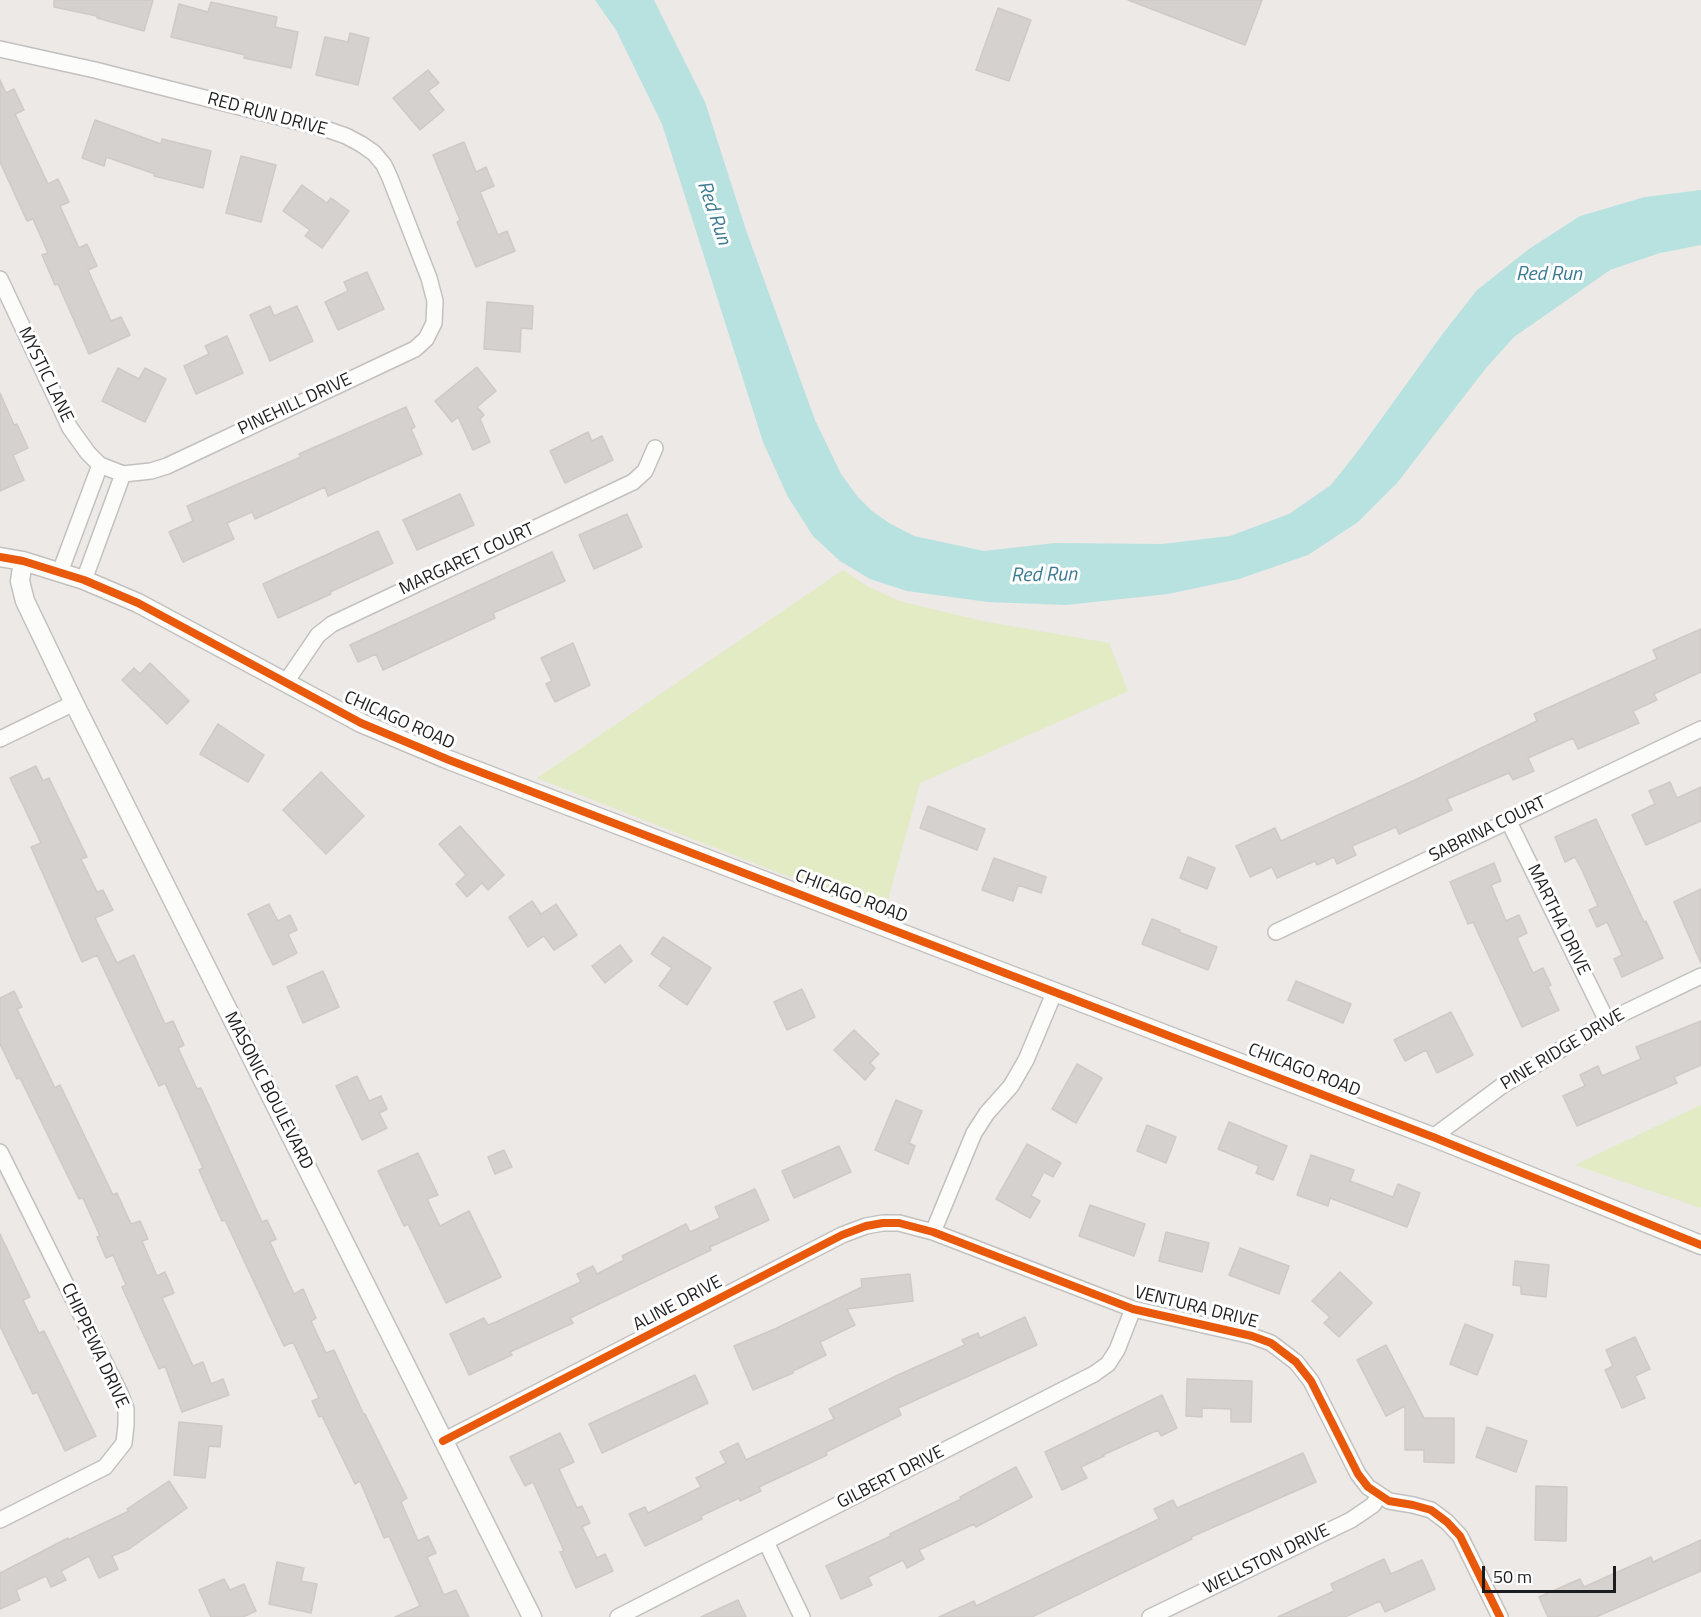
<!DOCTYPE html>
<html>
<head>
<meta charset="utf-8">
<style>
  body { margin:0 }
  #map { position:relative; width:1701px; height:1617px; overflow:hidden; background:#ece9e6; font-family:"Titillium Web",sans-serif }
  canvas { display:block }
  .scale { position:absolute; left:1482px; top:1566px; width:134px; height:27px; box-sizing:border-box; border:3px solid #1d1d1d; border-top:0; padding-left:8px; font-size:18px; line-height:21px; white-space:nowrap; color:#1d1d1d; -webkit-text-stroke:4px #fff; paint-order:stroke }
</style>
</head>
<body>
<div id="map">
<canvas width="1701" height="1617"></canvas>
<div class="scale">50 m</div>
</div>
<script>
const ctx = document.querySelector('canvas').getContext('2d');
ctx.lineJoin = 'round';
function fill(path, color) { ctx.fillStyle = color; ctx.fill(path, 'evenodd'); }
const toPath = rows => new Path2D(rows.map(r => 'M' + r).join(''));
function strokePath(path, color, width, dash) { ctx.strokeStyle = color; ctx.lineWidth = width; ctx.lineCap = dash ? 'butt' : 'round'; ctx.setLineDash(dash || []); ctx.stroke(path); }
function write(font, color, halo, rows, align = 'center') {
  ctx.font = font + ' "Titillium Web",sans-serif'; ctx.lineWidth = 6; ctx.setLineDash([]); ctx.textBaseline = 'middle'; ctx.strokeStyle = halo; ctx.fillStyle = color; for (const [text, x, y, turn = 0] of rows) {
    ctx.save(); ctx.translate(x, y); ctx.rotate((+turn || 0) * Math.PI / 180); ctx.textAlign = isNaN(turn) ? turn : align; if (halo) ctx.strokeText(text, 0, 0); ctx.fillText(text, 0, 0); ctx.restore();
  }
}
const grass = toPath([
  [843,570,867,586,899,601,987,622,1109,643,1128,691,920,783,884,914,537,778],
  [1701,1105,1701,1208,1575,1165]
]);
const water = toPath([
  [595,0,654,0,705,102,747,233,815,420,841,474,857,496,872,511,889,523,914,536,984,551,1055,543,1162,544,1230,536,1289,514,1331,485,1361,447,1441,336,1477,290,1529,249,1580,216,1645,197,1701,190,1701,245,1660,253,1610,270,1514,337,1486,368,1397,483,1358,522,1308,555,1239,579,1168,594,1066,605,988,602,907,591,870,579,840,561,813,536,788,497,763,442,662,124,616,30]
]);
const building = toPath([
  [54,0,153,0,144,31,97,18,97,16,54,7,54,0],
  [1128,0,1262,0,1245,45,1128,0],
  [211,2,277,17,275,27,298,32,291,68,244,58,245,55,171,37,179,4,208,12,211,2],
  [998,8,1031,20,1009,81,976,70,998,8],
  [350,33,369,38,358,85,316,75,325,37,348,42,350,33],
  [428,70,439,83,428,91,444,110,420,130,393,98,428,70],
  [0,80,6,93,14,89,24,110,15,114,48,184,58,179,69,202,60,206,79,248,87,244,97,266,88,270,111,321,121,317,130,335,89,354,58,284,55,285,42,255,48,253,33,219,27,221,0,162,0,80],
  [95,120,161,144,162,139,211,151,203,188,154,176,155,174,106,157,104,166,82,158,95,120],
  [464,142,476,172,486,167,494,186,480,192,498,235,507,231,515,251,476,267,457,222,460,220,433,155,464,142],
  [241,156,276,165,261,222,226,213,241,156],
  [302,185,327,203,331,198,349,211,322,248,305,236,310,230,283,211,302,185],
  [367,272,384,309,338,330,325,302,348,291,344,282,367,272],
  [487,302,533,306,532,329,521,328,520,352,484,349,487,302],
  [270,306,274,316,297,306,313,341,270,361,250,315,270,306],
  [227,336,243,373,196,394,184,366,209,354,205,346,227,336],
  [477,367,496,391,477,407,484,415,480,419,490,442,473,450,458,417,452,422,435,401,477,367],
  [118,368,139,379,145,368,166,379,145,422,102,401,118,368],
  [0,393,14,425,17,424,28,448,13,455,24,480,0,491,0,393],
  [406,407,415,427,411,429,422,454,328,496,325,487,255,519,252,512,227,523,234,539,183,562,169,532,193,521,187,506,301,457,299,454,406,407],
  [588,432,592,441,602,436,613,460,565,483,550,451,588,432],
  [460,494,474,525,417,550,403,520,460,494],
  [627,514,642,547,594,569,579,535,627,514],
  [378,531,393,563,330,592,331,594,278,618,263,584,378,531],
  [552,552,565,581,493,613,495,618,383,670,376,654,358,662,350,645,552,552],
  [1701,629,1701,672,1654,694,1657,700,1633,711,1639,723,1578,749,1573,738,1528,758,1534,771,1513,780,1509,773,1447,799,1452,810,1399,834,1396,827,1352,846,1356,855,1337,864,1334,857,1317,865,1315,861,1277,878,1272,867,1250,877,1236,846,1275,828,1281,841,1415,780,1537,721,1534,714,1657,659,1653,650,1701,629],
  [573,643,590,685,555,702,546,684,552,681,541,658,573,643],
  [150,663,189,701,167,724,122,680,134,668,140,674,150,663],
  [218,724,264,755,248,782,200,754,218,724],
  [36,766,43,781,49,778,87,857,81,859,97,892,103,890,113,910,95,918,117,963,134,955,165,1024,173,1021,184,1045,178,1048,197,1089,201,1088,262,1222,267,1220,276,1239,270,1242,294,1294,303,1289,316,1318,311,1321,326,1353,334,1350,364,1415,365,1414,407,1498,401,1502,418,1541,428,1536,436,1553,427,1557,444,1595,456,1590,469,1617,395,1617,420,1606,389,1536,384,1538,360,1481,355,1484,322,1416,319,1417,312,1401,319,1398,293,1342,284,1346,225,1220,222,1221,199,1170,203,1168,165,1083,159,1086,97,955,82,962,31,847,41,843,10,778,36,766],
  [321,772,364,816,326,854,283,810,321,772],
  [1670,782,1677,798,1701,787,1701,821,1646,845,1632,815,1655,804,1649,791,1670,782],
  [928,806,985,829,977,850,920,828,928,806],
  [1596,819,1644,922,1646,921,1663,958,1622,977,1614,959,1622,955,1607,922,1597,927,1589,910,1598,906,1582,870,1575,857,1565,862,1555,837,1596,819],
  [460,826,504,875,488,890,482,883,467,897,456,884,466,875,439,844,460,826],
  [1188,857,1215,868,1207,889,1180,878,1188,857],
  [994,858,1046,877,1041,893,1018,885,1013,901,982,890,994,858],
  [1494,863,1501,881,1491,885,1506,921,1519,915,1527,933,1517,938,1533,973,1543,968,1551,985,1548,987,1559,1010,1522,1027,1473,922,1468,924,1450,882,1494,863],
  [1701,889,1701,963,1674,902,1701,889],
  [532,901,541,914,556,904,577,935,554,950,544,936,528,947,509,917,532,901],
  [269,904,278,921,290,915,297,930,288,934,297,953,273,965,248,914,269,904],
  [1152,919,1180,930,1179,932,1217,947,1208,970,1142,944,1152,919],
  [663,937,711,968,687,1005,659,986,672,968,651,954,663,937],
  [620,945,632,961,605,983,592,966,620,945],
  [323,971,339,1007,303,1023,287,987,323,971],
  [1296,981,1351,1004,1343,1023,1288,1000,1296,981],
  [802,989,815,1017,787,1030,774,1002,802,989],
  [14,991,22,1007,17,1009,55,1088,60,1085,113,1195,117,1193,131,1224,140,1221,148,1239,142,1241,157,1276,165,1272,174,1293,162,1298,193,1366,203,1362,211,1384,223,1379,229,1395,182,1412,165,1366,159,1369,122,1287,126,1285,113,1255,106,1258,97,1237,100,1236,83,1198,79,1199,20,1078,17,1079,0,1044,0,998,14,991],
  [1451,1012,1473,1055,1437,1073,1426,1050,1405,1061,1394,1040,1451,1012],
  [1701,1021,1701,1065,1674,1077,1677,1083,1577,1126,1563,1096,1585,1086,1580,1075,1598,1066,1602,1076,1641,1059,1636,1047,1701,1021],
  [854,1030,879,1054,870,1063,875,1068,865,1080,834,1050,854,1030],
  [1077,1064,1102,1078,1076,1123,1052,1109,1077,1064],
  [357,1076,369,1101,381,1096,387,1109,379,1113,387,1128,362,1140,336,1086,357,1076],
  [896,1100,922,1111,909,1143,915,1146,908,1164,875,1150,896,1100],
  [1229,1122,1287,1146,1273,1180,1256,1173,1259,1166,1218,1149,1229,1122],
  [1147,1125,1176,1137,1166,1163,1137,1151,1147,1125],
  [1027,1144,1061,1163,1053,1177,1044,1172,1031,1196,1040,1201,1030,1218,996,1199,1027,1144],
  [839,1146,851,1172,794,1198,782,1171,839,1146],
  [504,1150,512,1167,495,1174,488,1157,504,1150],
  [418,1153,438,1195,427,1199,440,1226,469,1211,501,1277,446,1303,408,1224,404,1226,378,1171,418,1153],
  [1311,1155,1354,1170,1350,1181,1393,1197,1398,1184,1420,1193,1407,1227,1330,1198,1328,1206,1297,1195,1311,1155],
  [755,1189,769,1220,710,1247,711,1250,570,1318,573,1323,510,1352,512,1355,469,1375,450,1334,484,1318,488,1325,496,1322,581,1282,577,1274,593,1266,597,1274,624,1260,622,1256,686,1224,690,1232,720,1218,715,1207,755,1189],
  [1090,1205,1145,1224,1134,1256,1079,1236,1090,1205],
  [1166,1232,1209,1243,1202,1272,1159,1261,1166,1232],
  [0,1234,30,1297,23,1300,39,1333,44,1331,96,1436,65,1451,37,1392,33,1394,0,1326,0,1234],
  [1240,1248,1289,1266,1279,1294,1229,1275,1240,1248],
  [1515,1261,1549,1265,1546,1297,1521,1294,1521,1286,1513,1285,1515,1261],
  [1340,1272,1372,1303,1339,1337,1324,1323,1330,1317,1312,1301,1340,1272],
  [910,1274,913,1301,847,1309,855,1325,820,1342,826,1355,793,1371,793,1373,753,1390,734,1346,777,1328,862,1287,861,1279,910,1274],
  [1025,1317,1037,1345,898,1408,901,1415,826,1452,827,1455,759,1487,761,1491,740,1501,739,1498,701,1516,702,1519,645,1546,629,1514,645,1507,648,1513,701,1487,696,1478,726,1463,720,1452,738,1443,746,1460,834,1419,829,1409,898,1375,965,1345,962,1340,978,1333,980,1338,1025,1317],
  [1465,1324,1493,1335,1477,1375,1450,1364,1465,1324],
  [1635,1337,1650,1369,1635,1376,1645,1398,1622,1408,1605,1370,1613,1366,1606,1350,1635,1337],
  [1386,1345,1424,1418,1454,1418,1454,1463,1424,1462,1424,1450,1405,1450,1405,1406,1386,1416,1357,1360,1386,1345],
  [695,1375,708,1403,602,1453,589,1424,695,1375],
  [1187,1379,1252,1381,1251,1422,1231,1422,1231,1409,1202,1408,1202,1417,1186,1416,1187,1379],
  [1162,1395,1177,1428,1161,1436,1158,1430,1103,1455,1104,1456,1081,1467,1087,1478,1062,1490,1045,1452,1162,1395],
  [179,1422,222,1426,220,1447,209,1446,205,1478,174,1475,179,1422],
  [1487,1427,1527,1441,1516,1472,1476,1457,1487,1427],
  [560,1433,574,1462,559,1469,577,1508,582,1506,590,1523,582,1527,597,1558,605,1554,613,1571,576,1588,560,1552,564,1551,533,1482,525,1486,510,1457,560,1433],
  [1303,1453,1316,1482,1191,1537,1192,1539,1032,1617,939,1617,974,1601,976,1606,1159,1519,1154,1509,1173,1500,1177,1508,1303,1453],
  [1016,1467,1032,1497,976,1527,974,1524,919,1550,924,1559,907,1568,903,1560,868,1577,872,1585,841,1599,826,1566,891,1536,890,1534,961,1499,960,1497,1016,1467],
  [169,1481,187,1508,129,1549,112,1556,118,1569,99,1578,89,1556,61,1571,66,1580,51,1587,46,1576,16,1590,20,1600,0,1609,0,1573,68,1538,68,1540,129,1511,127,1509,169,1481],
  [1536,1486,1567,1487,1566,1541,1535,1540,1536,1486],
  [1701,1540,1701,1571,1596,1617,1548,1617,1539,1597,1580,1579,1584,1587,1651,1557,1653,1562,1701,1540],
  [1384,1559,1391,1574,1422,1560,1435,1589,1385,1612,1380,1601,1345,1617,1278,1617,1334,1591,1331,1584,1384,1559],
  [277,1562,304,1568,301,1581,317,1584,311,1613,269,1604,277,1562],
  [224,1579,230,1590,244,1584,256,1611,243,1617,211,1617,199,1590,224,1579],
  [738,1600,746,1617,701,1617,738,1600]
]);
const minor = toPath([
  [0,49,95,70,326,129,346,136,361,144,374,153,384,165,390,178,429,278,435,301,434,323,426,339,415,349,167,466,151,471,123,474,100,465,88,453,70,428,0,279],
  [60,572,100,465],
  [84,580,123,474],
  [286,682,318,635,332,624,633,482,645,471,655,448],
  [0,739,74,703],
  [1508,820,1607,1021],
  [1276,932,1701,729],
  [1433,1137,1503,1085,1607,1021,1701,976],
  [0,1152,120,1393,126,1409,126,1425,124,1443,105,1467,0,1520],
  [933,1232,974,1133,987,1113,1011,1086,1026,1060,1055,991],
  [443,1441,842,1235,866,1226,883,1223,899,1223,933,1232,1133,1309,1252,1336,1271,1343,1296,1362,1311,1381,1358,1474,1368,1487,1389,1501,1413,1505,1431,1510,1447,1522,1460,1536,1500,1617],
  [766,1542,802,1617],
  [618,1617,1094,1374,1108,1364,1117,1350,1133,1309],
  [1150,1617,1351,1520,1373,1505,1379,1496]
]);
const tertiary = toPath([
  [0,557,23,561,84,580,138,603,361,723,449,760,1433,1137,1701,1245],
  [23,561,20,581,25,601,74,703,532,1617]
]);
const cycleway = toPath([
  [0,557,23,561,84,580,138,603,361,723,449,760,1433,1137,1701,1245],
  [443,1441,842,1235,866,1226,883,1223,899,1223,933,1232,1133,1309,1252,1336,1271,1343,1296,1362,1311,1381,1358,1474,1368,1487,1389,1501,1413,1505,1431,1510,1447,1522,1460,1536,1500,1617]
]);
const streetNames = [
  ["RED RUN DRIVE",267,115,15],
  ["MYSTIC LANE",45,375,64],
  ["PINEHILL DRIVE",295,405,-25],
  ["MARGARET COURT",467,560,-25],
  ["CHICAGO ROAD",399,721,24],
  ["SABRINA COURT",1488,830,-26],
  ["CHICAGO ROAD",851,897,21],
  ["MARTHA DRIVE",1558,920,64],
  ["PINE RIDGE DRIVE",1563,1050,-31],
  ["CHICAGO ROAD",1304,1071,21],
  ["MASONIC BOULEVARD",268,1091,63],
  ["ALINE DRIVE",678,1304,-28],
  ["VENTURA DRIVE",1196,1308,14],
  ["CHIPPEWA DRIVE",94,1346,65],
  ["GILBERT DRIVE",891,1478,-27],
  ["WELLSTON DRIVE",1267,1560,-26]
];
const waterNames = [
  ["Red Run",713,213,71],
  ["Red Run",1549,275],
  ["Red Run",1044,576,-1]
];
fill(grass, '#e2ebc3');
fill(water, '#b8e2e0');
fill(building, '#d4d1cf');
strokePath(building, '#cfcac7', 1.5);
strokePath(minor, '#c3c1c0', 18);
strokePath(tertiary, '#c3c1c0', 21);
strokePath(minor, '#fcfcfb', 15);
strokePath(tertiary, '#fcfcfb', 18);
strokePath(cycleway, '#e8590c', 8);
write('18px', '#1d1d1d', '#fff', streetNames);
write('italic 20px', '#3b7b91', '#fff', waterNames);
</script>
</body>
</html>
